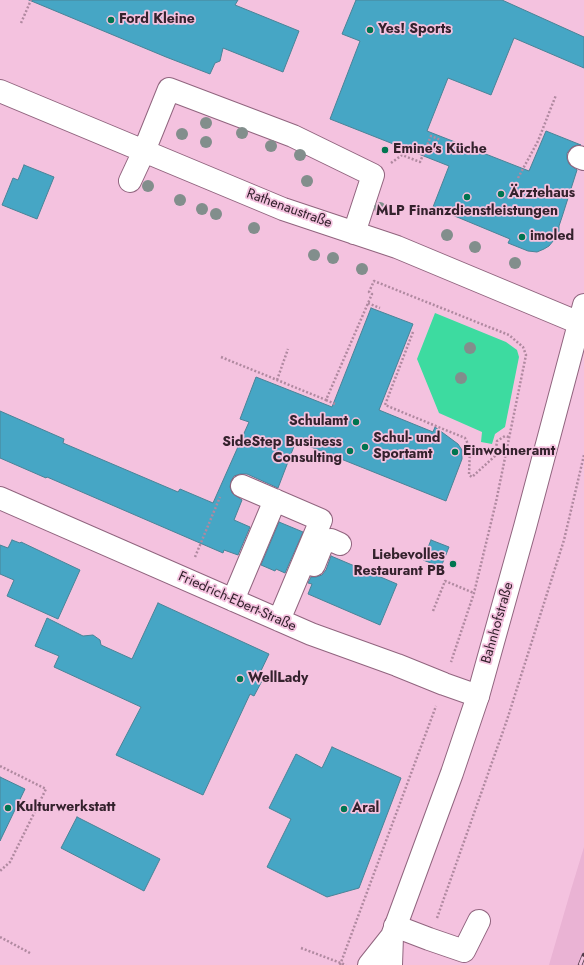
<!DOCTYPE html>
<html>
<head>
<meta charset="utf-8">
<style>
  body { margin:0 }
  canvas { display:block; background:#f4c2df }
</style>
</head>
<body>
<canvas width="584" height="965"></canvas>
<script>
const ctx = document.querySelector('canvas').getContext('2d');
ctx.lineJoin = 'round';
function fill(path, color) { ctx.fillStyle = color; ctx.fill(path, 'evenodd'); }
const toPath = rows => new Path2D(rows.map(r => 'M' + r).join(''));
function strokePath(path, color, width, dash) { ctx.strokeStyle = color; ctx.lineWidth = width; ctx.lineCap = dash ? 'butt' : 'round'; ctx.setLineDash(dash || []); ctx.stroke(path); }
function write(font, color, halo, rows, align = 'center') {
  ctx.font = font + ' Jost,sans-serif'; ctx.lineWidth = 3.5; ctx.setLineDash([]); ctx.textBaseline = 'middle'; ctx.strokeStyle = halo; ctx.fillStyle = color; for (const [text, x, y, turn = 0] of rows) {
    ctx.save(); ctx.translate(x, y); ctx.rotate((+turn || 0) * Math.PI / 180); ctx.textAlign = isNaN(turn) ? turn : align; if (halo) ctx.strokeText(text, 0, 0); ctx.fillText(text, 0, 0); ctx.restore();
  }
}
const built = toPath([
  [584,847,584,965,549,965,570,893]
]);
const green = toPath([
  [435,313,506,342,517,350,519,357,505,427,495,434,492,444,481,442,482,432,439,413,417,359]
]);
const building = toPath([
  [29,0,238,0,235,5,299,31,283,72,223,48,220,61,215,63,210,74,166,57,29,0],
  [356,0,502,0,584,37,584,68,514,38,491,95,448,78,427,131,529,171,546,131,581,145,577,145,572,147,567,153,567,159,569,164,577,170,562,217,559,226,559,234,549,246,544,249,537,252,528,251,508,243,510,239,433,207,449,166,330,119,360,41,342,34,356,0],
  [24,165,54,177,37,219,2,205,13,178,18,180,24,165],
  [371,308,413,324,379,410,433,432,435,427,458,444,462,450,462,459,446,501,296,441,278,488,247,474,240,474,234,476,231,481,230,487,232,493,242,500,234,520,250,527,238,555,224,550,223,553,47,477,46,478,0,458,0,411,64,439,63,443,178,492,180,489,213,503,249,422,240,419,256,377,332,407,371,308],
  [279,522,303,532,285,573,276,569,275,571,261,565,279,522],
  [12,540,20,543,21,542,80,570,58,619,7,596,14,580,0,574,0,545,8,548,12,540],
  [431,540,449,547,441,567,423,560,431,540],
  [331,556,397,584,380,625,308,594,312,584,308,583,311,577,316,577,322,575,326,570,331,556],
  [158,603,269,654,258,677,263,679,254,696,250,694,203,795,116,755,141,707,54,667,59,656,35,646,47,618,83,636,93,635,100,640,101,645,132,659,158,603],
  [332,747,401,778,359,888,327,897,267,867,291,819,269,808,296,754,322,768,332,747],
  [0,777,25,789,0,841,0,777],
  [77,817,160,859,144,891,61,848,77,817]
]);
const path = toPath([
  [21,23,31,0],
  [391,163,402,155,420,162,431,136,441,140],
  [518,178,538,141,556,95],
  [368,303,380,308],
  [413,332,385,405,465,438,470,448,469,475,472,477,495,456,497,441,505,436,509,437],
  [221,357,326,400,372,294,369,292,374,281,509,335,523,347,526,355,496,502,474,593,451,662],
  [277,380,288,349],
  [326,400,335,404],
  [471,448,506,452],
  [195,557,220,497],
  [433,611,445,581,474,593],
  [0,766,46,789,10,862,0,871],
  [437,918,507,720,564,540,584,455],
  [0,937,30,953],
  [301,948,346,965],
  [340,965,436,706]
]);
const minor = toPath([
  [0,91,283,209,397,247,584,325],
  [579,157,584,159],
  [130,181,144,151,169,89,293,136,373,175,354,233],
  [242,486,321,520,279,620],
  [0,498,311,634,397,665,444,684,478,696],
  [314,565,322,545,331,540,340,544],
  [233,600,275,500],
  [395,926,429,939,464,951,479,921]
]);
const major = toPath([
  [369,965,392,936,452,773,478,696,525,527,584,305],
  [391,965,392,936]
]);
const rail = toPath([
  [580,965,584,955]
]);
const trees = [
  [206,123],
  [242,133],
  [182,134],
  [206,142],
  [271,146],
  [300,155],
  [307,181],
  [148,186],
  [180,200],
  [380,208],
  [202,209],
  [216,214],
  [254,228],
  [447,235],
  [475,247],
  [314,255],
  [333,258],
  [515,263],
  [362,269],
  [470,348],
  [461,378]
];
const markers = [
  [111,20,4,"#007550"],
  [370,30,4,"#007550"],
  [385,150,4,"#007550"],
  [501,194,4,"#007550"],
  [467,197,4,"#007550"],
  [522,237,4,"#007550"],
  [356,422,4,"#007550"],
  [365,447,4,"#007550"],
  [350,451,4,"#007550"],
  [455,452,4,"#007550"],
  [453,564,4,"#007550"],
  [240,679,4,"#007550"],
  [8,808,4,"#007550"],
  [344,809,4,"#007550"]
];
const poiNames = [
  ["Ford Kleine",119,20],
  ["Yes! Sports",378,30],
  ["Emine's Küche",393,150],
  ["Ärztehaus",509,194],
  ["MLP Finanzdienstleistungen",467,212,"center"],
  ["imoled",530,237],
  ["Schulamt",348,422,"right"],
  ["Schul- und",373,439],
  ["Sportamt",373,455],
  ["SideStep Business",342,443,"right"],
  ["Consulting",342,459,"right"],
  ["Einwohneramt",463,452],
  ["Liebevolles",445,556,"right"],
  ["Restaurant PB",445,572,"right"],
  ["WellLady",248,679],
  ["Kulturwerkstatt",16,808],
  ["Aral",352,809]
];
const streetNames = [
  ["Rathenaustraße",289,209,20],
  ["Friedrich-Ebert-Straße",237,602,24],
  ["Bahnhofstraße",498,623,-74]
];
fill(built, '#eab3d4');
fill(green, '#3ddba0');
fill(building, '#46a6c5');
strokePath(building, '#4a8397', 1);
strokePath(minor, '#91657f', 24);
strokePath(major, '#91657f', 24);
strokePath(path, '#b089a0', 2.5, [2, 2]);
strokePath(minor, '#fff', 22);
strokePath(major, '#fff', 22);
strokePath(rail, '#523b49', 4.5);
strokePath(rail, '#f4c2df', 3, [9]);
ctx.fillStyle = '#828e8c';
for (const [x, y] of trees) { ctx.beginPath(); ctx.arc(x, y, 6, 0, 2 * Math.PI); ctx.fill(); }
for (const [x, y, r, color] of markers) { const dot = new Path2D(); dot.arc(x, y, r, 0, 2 * Math.PI); ctx.fillStyle = color; ctx.fill(dot); strokePath(dot, '#f4c2df', 1.5); }
write('bold 14px', '#34222d', '#f4c2df', poiNames, 'left');
write('14px', '#34222d', '#f4c2df', streetNames);
</script>
</body>
</html>
